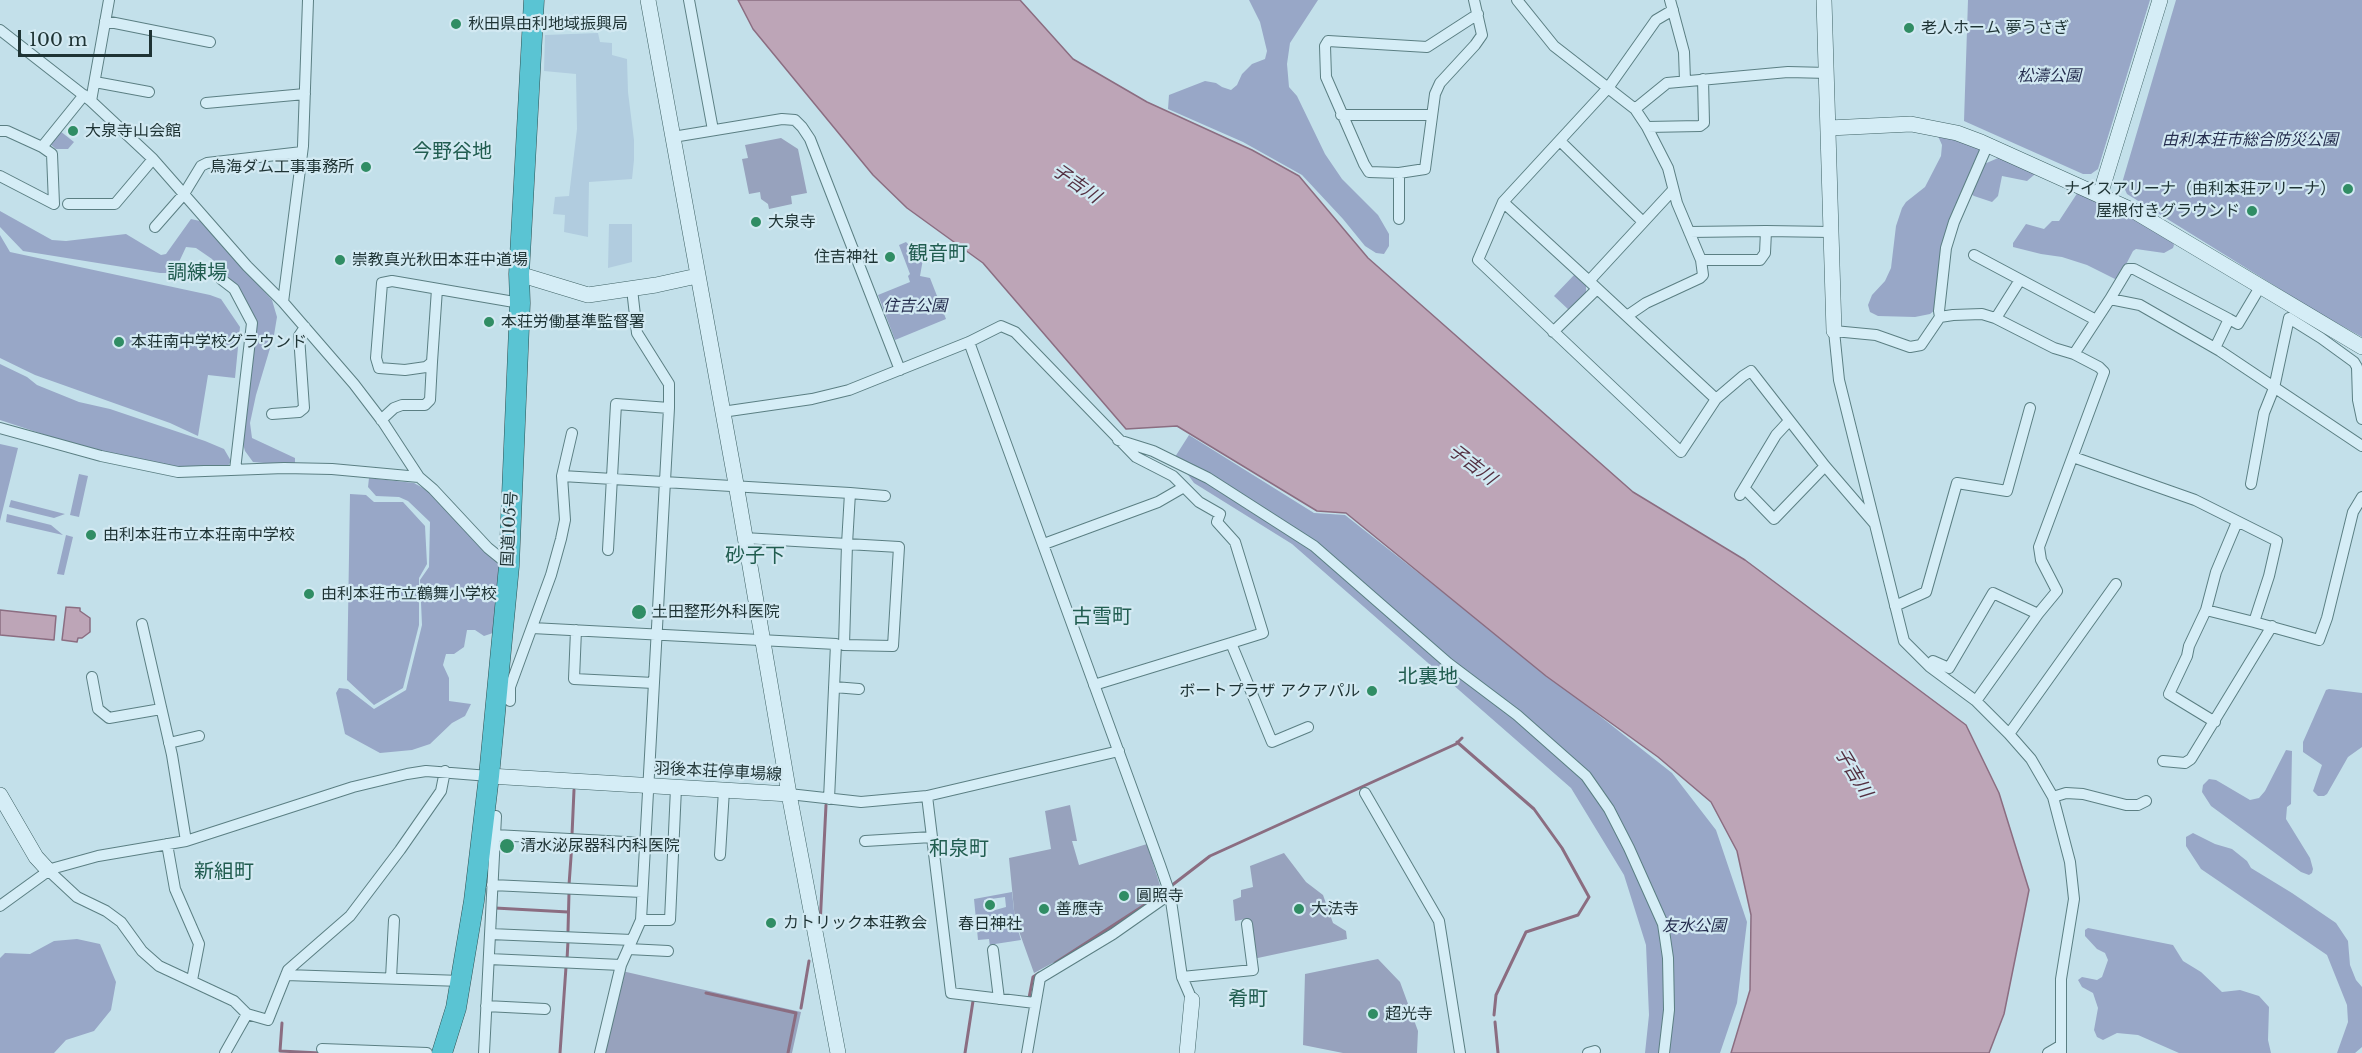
<!DOCTYPE html>
<html>
<head>
<meta charset="utf-8">
<style>
  body { margin:0 }
  #map { position:relative; width:2362px; height:1053px; overflow:hidden; background:#c3e0ea; font-family:"Libre Baskerville",serif }
  canvas { display:block }
  .scale { position:absolute; left:18px; top:30px; width:134px; height:27px; box-sizing:border-box; border:3px solid #1e3334; border-top:0; padding-left:8px; font-size:18px; line-height:21px; white-space:nowrap; color:#1e3334; -webkit-text-stroke:4px #d2e9f2; paint-order:stroke }
</style>
</head>
<body>
<div id="map">
<canvas width="2362" height="1053"></canvas>
<div class="scale">100 m</div>
</div>
<script>
const ctx = document.querySelector('canvas').getContext('2d');
ctx.lineJoin = 'round';
function fill(path, color) { ctx.fillStyle = color; ctx.fill(path, 'evenodd'); }
const toPath = rows => new Path2D(rows.map(r => 'M' + r).join(''));
function strokePath(path, color, width, dash) { ctx.strokeStyle = color; ctx.lineWidth = width; ctx.lineCap = dash ? 'butt' : 'round'; ctx.setLineDash(dash || []); ctx.stroke(path); }
function write(font, color, halo, rows, align = 'center') {
  ctx.font = font + ' "Libre Baskerville","Noto Sans JP",serif'; ctx.lineWidth = 4.5; ctx.setLineDash([]); ctx.textBaseline = 'middle'; ctx.strokeStyle = halo; ctx.fillStyle = color; for (const [text, x, y, turn = 0] of rows) {
    ctx.save(); ctx.translate(x, y); ctx.rotate((+turn || 0) * Math.PI / 180); ctx.textAlign = isNaN(turn) ? turn : align; if (halo) ctx.strokeText(text, 0, 0); ctx.fillText(text, 0, 0); ctx.restore();
  }
}
const farmland = toPath([
  [598,33,600,42,612,43,612,55,627,59,628,92,634,140,634,160,632,179,589,182,588,237,564,232,565,215,553,214,555,197,569,196,577,129,576,74,544,71,545,35],
  [609,224,632,224,632,262,608,268]
]);
const green = toPath([
  [1249,0,1318,0,1290,43,1287,64,1289,87,1297,96,1325,154,1342,179,1378,215,1389,234,1389,246,1384,254,1376,253,1365,246,1343,219,1302,175,1243,142,1168,109,1169,95,1205,81,1216,83,1222,87,1231,90,1237,85,1242,74,1252,64,1265,59,1267,51,1260,22],
  [1968,0,2150,0,2098,169,2091,174,2083,174,1964,121],
  [2176,0,2362,0,2362,337,2317,312,2127,194,2122,183],
  [60,131,74,142,68,149,56,149,50,144],
  [1940,134,1979,147,1981,151,1953,215,1935,310,1930,314,1915,317,1878,316,1870,312,1868,305,1872,295,1885,281,1891,268,1896,226,1902,208,1906,202,1925,187,1941,156,1942,145,1938,136],
  [1998,158,2007,159,2034,173,2034,175,2027,181,2002,176,1998,196,1992,202,1974,196,1971,194,1982,165],
  [2078,192,2124,214,2172,241,2174,245,2173,248,2164,253,2136,249,2133,251,2119,278,2115,279,2087,265,2062,257,2041,254,2013,247,2013,243,2026,224,2044,229,2052,221,2059,221],
  [0,211,52,240,66,241,126,234,161,255,166,254,191,219,200,221,272,300,277,317,274,335,256,395,250,423,252,438,295,458,295,463,286,465,253,462,245,451,242,440,257,320,212,259,196,248,186,247,179,262,166,273,160,273,23,251,0,227],
  [0,235,10,252,210,295,221,299,240,327,235,378,208,375,198,436,170,423,35,375,0,358],
  [906,242,923,259,920,276,930,278,946,319,895,340,878,295,910,282,908,276,910,274,899,245],
  [1575,274,1586,285,1586,294,1570,311,1554,296],
  [0,364,27,377,37,385,79,402,110,409,205,441,224,449,231,461,228,466,180,469,103,454,0,420],
  [1189,435,1314,513,1345,515,1672,773,1716,830,1747,922,1737,1003,1720,1053,1645,1053,1649,1015,1646,945,1624,875,1571,788,1292,544,1194,483,1175,457],
  [0,444,18,448,0,521],
  [79,474,88,476,79,517,70,515],
  [369,478,414,483,423,488,435,496,501,562,493,633,484,636,475,630,467,630,464,647,454,654,446,654,443,665,449,678,449,701,471,704,465,716,452,723,430,744,412,750,380,753,345,734,336,693,339,688,348,689,374,709,406,690,422,625,420,580,429,567,430,522,408,501,399,497,376,496,368,487],
  [350,494,366,495,374,502,403,502,425,526,427,564,419,578,419,625,403,688,374,705,347,680],
  [11,500,65,514,54,518,9,507],
  [7,514,51,525,63,535,6,522],
  [66,535,73,537,64,575,57,574],
  [2329,689,2362,693,2362,747,2348,757,2327,794,2324,796,2318,796,2313,791,2322,765,2303,752,2303,742,2326,690],
  [2286,750,2292,751,2291,804,2287,807,2286,819,2310,858,2313,869,2312,873,2309,875,2301,872,2211,806,2202,792,2203,785,2209,779,2216,780,2250,800,2259,798,2265,791],
  [2193,833,2215,844,2232,849,2247,861,2251,868,2292,893,2336,923,2348,941,2350,965,2356,980,2362,987,2362,1047,2355,1053,2337,1053,2348,1022,2347,1005,2327,955,2201,869,2186,846,2186,837],
  [1012,892,1015,920,1021,940,995,944,996,947,990,947,989,939,978,940,974,899],
  [1005,897,1006,907,988,912,985,910,984,900],
  [2088,928,2173,945,2183,961,2201,972,2222,992,2240,990,2259,996,2269,1007,2268,1040,2271,1053,2179,1053,2138,1035,2117,1033,2103,1040,2097,1037,2094,1030,2098,1008,2093,993,2082,987,2078,980,2082,977,2097,980,2102,977,2108,960,2105,953,2097,949,2085,936,2085,930],
  [77,939,100,944,116,982,111,1010,94,1031,66,1040,54,1053,0,1053,0,958,5,953,30,954,54,941]
]);
const cemetery = toPath([
  [781,138,798,149,807,193,791,196,792,204,769,209,768,204,761,199,760,192,749,194,742,159,748,158,745,145],
  [1070,805,1077,841,1072,841,1079,865,1147,844,1163,895,1103,936,1034,973,1015,920,1009,858,1051,849,1045,811],
  [1284,853,1306,882,1323,895,1333,923,1346,931,1347,939,1253,959,1246,919,1235,921,1233,900,1241,897,1241,890,1253,887,1250,866],
  [1378,959,1400,982,1418,1031,1417,1053,1343,1053,1303,1045,1305,974],
  [622,971,801,1012,792,1053,602,1053]
]);
const water = toPath([
  [738,0,1020,0,1073,59,1147,102,1252,150,1299,176,1368,258,1633,492,1745,560,1966,725,1999,793,2029,890,2004,1014,1989,1053,1731,1053,1750,990,1751,915,1737,851,1711,802,1658,757,1546,676,1346,513,1317,511,1177,426,1126,429,983,263,907,208,873,175,753,29,738,0],
  [66,607,80,608,80,611,90,618,90,632,82,638,78,638,77,642,62,640,66,607],
  [0,610,56,616,54,640,0,635,0,610]
]);
const stream = toPath([
  [1457,742,1534,809,1562,848,1589,897,1578,915,1526,932,1496,995,1494,1015],
  [572,835,574,790],
  [569,885,572,843],
  [1171,886,1210,856,1456,744,1462,738],
  [495,908,568,912],
  [820,926,826,805],
  [568,931,569,893],
  [567,960,568,941],
  [1055,963,1160,895],
  [706,993,796,1013,788,1053],
  [1029,998,1033,977,1039,973],
  [801,1008,809,961],
  [1495,1022,1498,1053],
  [280,1051,320,1053],
  [280,1051,282,1023],
  [560,1053,566,967],
  [965,1053,973,1001]
]);
const street = toPath([
  [689,0,713,130],
  [1517,0,1554,46,1635,109,1647,127,1668,168,1677,203,1701,260,1703,275,1700,278,1646,303,1627,316],
  [1670,0,1684,52,1685,81],
  [1673,10,1656,20,1608,88,1503,202,1478,260,1681,452,1716,399],
  [105,21,210,42],
  [0,30,91,101,153,159,247,266,283,302,354,384,383,422,419,477,433,489,488,548,509,565],
  [95,82,149,92],
  [91,101,109,0],
  [206,103,305,94],
  [1635,109,1667,83,1788,72,1828,73],
  [1341,115,1432,115],
  [1647,127,1700,126,1704,123,1703,79],
  [0,131,7,131,42,147,84,95],
  [673,137,782,119,795,120,802,127,810,139,900,370],
  [1560,141,1643,222],
  [1399,173,1369,172,1364,164,1326,77,1325,46,1328,41,1427,47,1478,14],
  [0,176,54,204,52,154,42,147],
  [1673,190,1589,281,1716,399,1743,376,1751,371,1825,466,1874,523],
  [1503,202,1589,281],
  [68,204,115,204,153,159],
  [1399,219,1399,173,1425,169,1435,94,1440,83,1475,45,1482,35,1474,0],
  [155,227,184,194,201,166,207,163,302,152],
  [1689,232,1766,231],
  [1974,255,2096,320],
  [1701,260,1760,260,1765,253,1766,231,1831,232],
  [221,279,234,289,252,323,235,470],
  [437,289,432,362,426,367,405,370,379,368,376,358,382,283,392,281,520,303],
  [2110,299,2128,269,2134,269,2229,319,2215,348],
  [283,302,303,146,308,0],
  [1940,317,1939,311,1946,248,1954,222,1988,144],
  [1996,318,2020,280],
  [2229,319,2238,324,2260,287],
  [1553,332,1597,289],
  [969,342,1160,865,1170,894,1182,977,1192,1000],
  [2074,354,2110,299,2140,305,2220,351,2362,446],
  [722,412,812,399,849,390,969,342,1001,326,1015,332,1136,457,1173,476,1199,502,1220,514,1217,522,1235,542,1263,633,1231,643],
  [272,414,299,412,304,408,299,336,305,327],
  [381,420,394,408,402,405,425,405,430,400,432,362],
  [0,428,101,456,178,472,284,468,332,469,419,477],
  [1118,440,1153,451,1208,478,1314,546,1448,663,1517,715,1586,776,1609,809,1629,848,1663,924,1668,958,1669,1010,1664,1053],
  [2073,457,2195,500,2277,541,2269,576,2254,622,2319,640,2327,618,2353,512,2362,497],
  [562,476,850,493],
  [2251,484,2264,413,2274,388,2289,318,2321,338,2354,362,2357,367,2358,400,2362,419],
  [1745,489,1774,519,1825,466],
  [1740,495,1776,435,1789,421],
  [744,538,847,544,899,547,893,646,844,645,847,544,850,493,885,496],
  [1044,544,1158,502,1184,487],
  [608,550,616,404,669,408],
  [1895,606,1926,592,1957,483,2007,491,2030,408],
  [2206,610,2254,622],
  [142,624,172,755,186,841],
  [532,628,836,644,829,799],
  [576,630,574,679,654,683],
  [1930,667,1933,661,1949,668,1993,593,2038,614],
  [92,677,98,709,109,718,161,709],
  [1094,685,1231,643,1272,742,1308,727],
  [834,687,859,689],
  [510,701,510,687,551,575,561,539,565,520,562,476,572,433],
  [1976,701,2038,614,2057,591,2041,560,2039,547,2104,372,2099,367,2074,354,2054,348,1995,318,1982,314,1953,315,1940,317,1921,345,1910,347,1876,335,1834,331,1839,380,1904,641,1930,667,1976,701,2009,734,2031,759,2053,797,2070,862,2074,899,2061,979,2061,1053],
  [2215,722,2169,694,2187,656,2189,646,2206,610,2216,572,2237,522],
  [2009,734,2116,584],
  [169,743,199,736],
  [2163,761,2185,763,2191,759,2272,626],
  [1365,793,1439,921,1460,1053],
  [789,794,861,802,927,796,1119,751],
  [927,796,951,993,1035,1003],
  [2053,797,2066,793,2083,794,2126,805,2138,805,2146,801],
  [495,835,644,843],
  [865,841,932,837],
  [167,844,175,889,199,944,192,980],
  [720,855,724,790],
  [48,870,77,897,106,911,121,922,142,951,159,966,234,1001,247,1014],
  [492,885,642,892],
  [0,906,51,869,98,856,186,841,353,787,407,774,426,771,489,776],
  [641,920,670,920,676,788],
  [490,934,632,940],
  [628,949,668,951],
  [993,950,999,999],
  [489,959,621,965],
  [286,975,461,981],
  [1182,977,1253,970,1247,924],
  [391,978,394,920],
  [486,1006,545,1009],
  [322,1049,427,1053],
  [225,1053,247,1014,268,1020,288,970,350,916,400,850,441,791,445,771],
  [484,1053,496,816],
  [600,1053,621,965,641,920,669,408,669,384,637,333,632,289],
  [1027,1053,1040,978,1113,934,1170,894],
  [1588,1053,1595,1051],
  [2048,1053,2060,1046]
]);
const secondary = toPath([
  [648,0,736,484,789,794,838,1053],
  [1824,0,1834,331],
  [1829,128,1911,124,1957,133,1981,142,2134,211,2362,347],
  [2100,195,2160,0],
  [519,274,588,295,656,285,697,276],
  [489,776,789,794],
  [0,795,36,857,48,870],
  [1187,1053,1192,1000]
]);
const highway = toPath([
  [442,1053,456,1008,474,901,489,776,509,566,520,303,519,274,534,0]
]);
const markers = [
  [456,24,6,"#308d64"],
  [1909,28,6,"#308d64"],
  [73,131,6,"#308d64"],
  [366,167,6,"#308d64"],
  [2348,189,6,"#308d64"],
  [2252,211,6,"#308d64"],
  [756,222,6,"#308d64"],
  [890,257,6,"#308d64"],
  [340,260,6,"#308d64"],
  [489,322,6,"#308d64"],
  [119,342,6,"#308d64"],
  [91,535,6,"#308d64"],
  [309,594,6,"#308d64"],
  [639,612,8,"#308d64"],
  [1372,691,6,"#308d64"],
  [507,846,8,"#308d64"],
  [1124,896,6,"#308d64"],
  [990,905,6,"#308d64"],
  [1044,909,6,"#308d64"],
  [1299,909,6,"#308d64"],
  [771,923,6,"#308d64"],
  [1373,1014,6,"#308d64"]
];
const poiNames = [
  ["秋田県由利地域振興局",468,24],
  ["老人ホーム 夢うさぎ",1921,28],
  ["大泉寺山会館",85,131],
  ["鳥海ダム工事事務所",354,167,"right"],
  ["ナイスアリーナ（由利本荘アリーナ）",2336,189,"right"],
  ["屋根付きグラウンド",2240,211,"right"],
  ["大泉寺",768,222],
  ["住吉神社",878,257,"right"],
  ["崇教真光秋田本荘中道場",352,260],
  ["本荘労働基準監督署",501,322],
  ["本荘南中学校グラウンド",131,342],
  ["由利本荘市立本荘南中学校",103,535],
  ["由利本荘市立鶴舞小学校",321,594],
  ["土田整形外科医院",652,612],
  ["ボートプラザ アクアパル",1360,691,"right"],
  ["清水泌尿器科内科医院",520,846],
  ["圓照寺",1136,896],
  ["善應寺",1056,909],
  ["大法寺",1311,909],
  ["カトリック本荘教会",783,923],
  ["春日神社",990,924,"center"],
  ["超光寺",1385,1014]
];
const parkNames = [
  ["松濤公園",2049,76],
  ["由利本荘市総合防災公園",2250,140],
  ["住吉公園",915,306],
  ["友水公園",1694,926]
];
const streetNames = [
  ["国道105号",510,529,-87],
  ["羽後本荘停車場線",718,772,3]
];
const waterNames = [
  ["子吉川",1076,184,35],
  ["子吉川",1472,465,38],
  ["子吉川",1853,773,59]
];
const quarterNames = [
  ["今野谷地",452,152],
  ["観音町",938,254],
  ["調練場",197,273],
  ["砂子下",755,556],
  ["古雪町",1102,617],
  ["北裏地",1428,677],
  ["和泉町",959,849],
  ["新組町",224,872],
  ["肴町",1248,999]
];
fill(farmland, '#b1ccdf');
fill(green, '#98a7c7');
fill(cemetery, '#97a2bd');
fill(water, '#bda5b7');
strokePath(water, '#8b6d81', 1.5);
strokePath(stream, '#8b6d81', 3);
strokePath(street, '#5b7f83', 12);
strokePath(secondary, '#3f6265', 16);
strokePath(highway, '#2f5051', 21);
strokePath(street, '#d5edf6', 10);
strokePath(secondary, '#d5edf6', 15);
strokePath(highway, '#5ac4d3', 20);
for (const [x, y, r, color] of markers) { const dot = new Path2D(); dot.arc(x, y, r, 0, 2 * Math.PI); ctx.fillStyle = color; ctx.fill(dot); strokePath(dot, '#d2e9f2', 2); }
write('16px', '#1e3334', '#d2e9f2', poiNames, 'left');
write('italic 16px', '#262e4f', '#d2e9f2', parkNames);
write('16px', '#1e3334', '#d2e9f2', streetNames);
write('italic 18px', '#532f40', '#d2e9f2', waterNames);
write('20px', '#215d50', '#d2e9f2', quarterNames);
</script>
</body>
</html>
